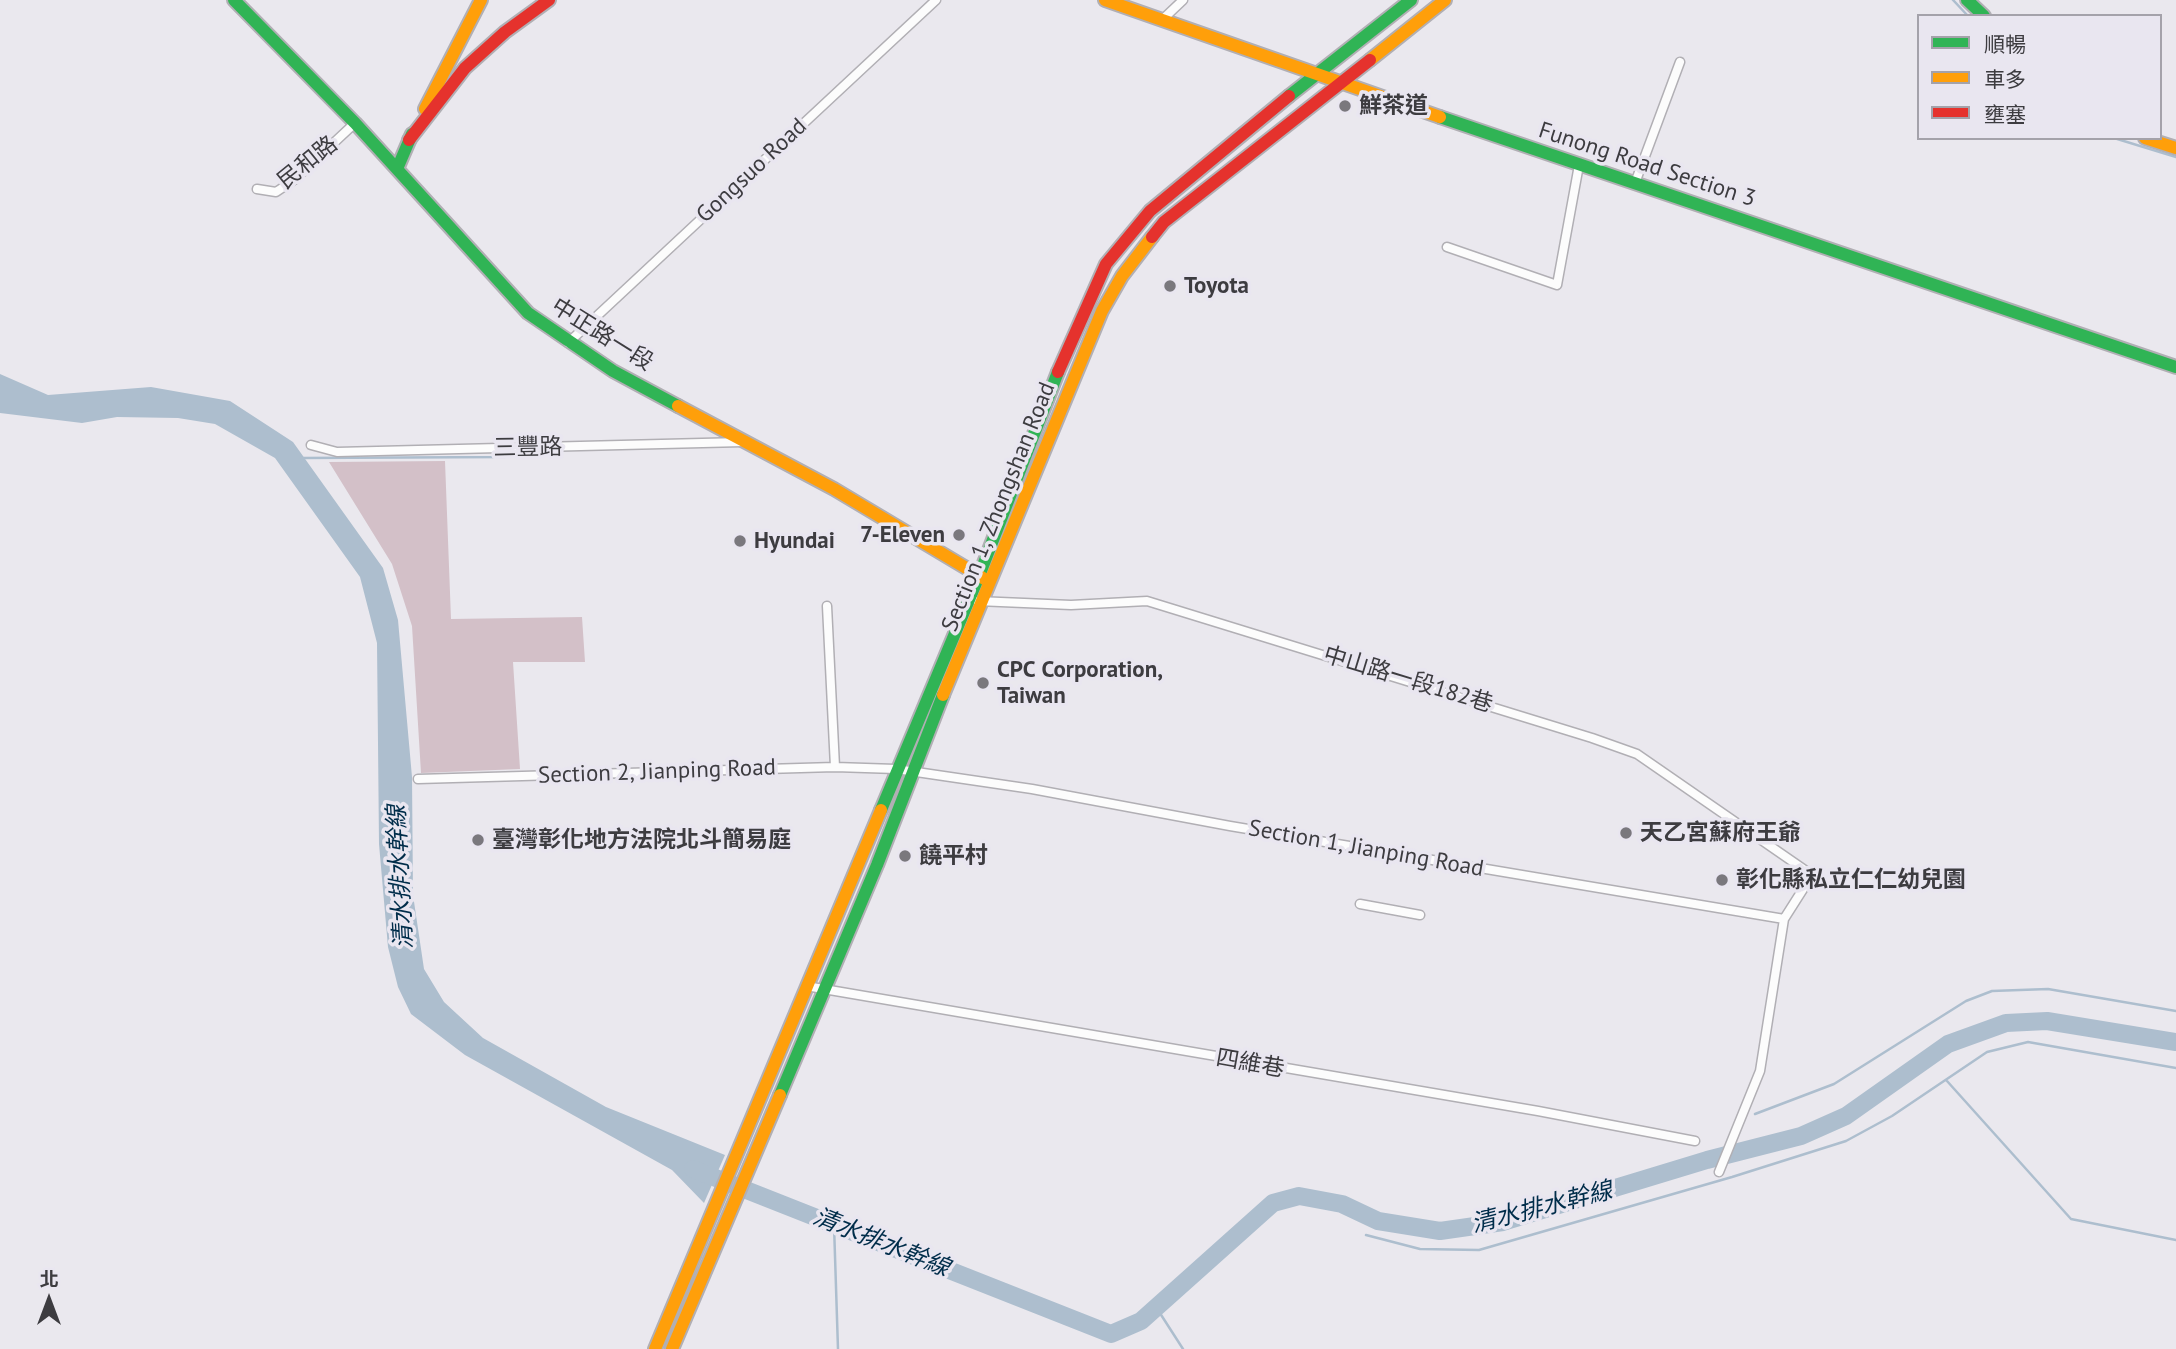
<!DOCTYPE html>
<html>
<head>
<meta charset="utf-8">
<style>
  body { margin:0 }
  #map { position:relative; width:2176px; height:1349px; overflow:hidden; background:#eae8ee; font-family:"PT Sans","Noto Sans TC",sans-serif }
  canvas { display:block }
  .legend { position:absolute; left:1917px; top:14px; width:245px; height:126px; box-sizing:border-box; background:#e9e6f0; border:2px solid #a4a2aa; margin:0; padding:9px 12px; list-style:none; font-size:21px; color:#3d3c40 }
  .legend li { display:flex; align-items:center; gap:14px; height:35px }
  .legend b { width:35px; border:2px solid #a4a2aa }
  .north { position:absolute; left:14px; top:1265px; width:70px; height:70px; -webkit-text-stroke:5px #e9e6f0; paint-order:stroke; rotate:0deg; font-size:19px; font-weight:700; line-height:28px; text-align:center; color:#3d3c40 }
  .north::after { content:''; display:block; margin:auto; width:24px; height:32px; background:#3d3c40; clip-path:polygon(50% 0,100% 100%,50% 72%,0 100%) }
</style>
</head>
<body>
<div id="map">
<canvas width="2176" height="1349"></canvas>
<ul class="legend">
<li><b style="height:9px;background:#30b455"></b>順暢</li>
<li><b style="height:9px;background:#ff9f0a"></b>車多</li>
<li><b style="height:9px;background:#e5322d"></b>壅塞</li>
</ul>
<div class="north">北</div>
</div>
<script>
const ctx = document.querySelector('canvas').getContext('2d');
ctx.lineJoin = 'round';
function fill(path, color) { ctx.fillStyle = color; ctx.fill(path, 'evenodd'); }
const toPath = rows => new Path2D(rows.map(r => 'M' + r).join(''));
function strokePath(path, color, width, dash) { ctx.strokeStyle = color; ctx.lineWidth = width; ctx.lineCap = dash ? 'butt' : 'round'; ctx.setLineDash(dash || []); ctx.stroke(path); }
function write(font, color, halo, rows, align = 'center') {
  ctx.font = font + ' "PT Sans","Noto Sans TC",sans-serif'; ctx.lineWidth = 7; ctx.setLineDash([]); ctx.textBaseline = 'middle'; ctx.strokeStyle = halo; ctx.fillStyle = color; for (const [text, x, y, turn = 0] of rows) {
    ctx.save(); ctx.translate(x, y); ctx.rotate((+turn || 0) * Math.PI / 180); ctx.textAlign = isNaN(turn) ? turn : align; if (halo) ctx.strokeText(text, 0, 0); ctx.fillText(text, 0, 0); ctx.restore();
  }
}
const forest = toPath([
  [445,461,451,619,582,617,585,662,513,662,520,769,421,773,412,626,392,564,329,462]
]);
const water = toPath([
  [0,374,48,395,151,387,230,401,293,442,383,568,398,620,412,777,413,895,424,969,444,1002,483,1038,606,1107,725,1155,704,1203,672,1170,465,1055,411,1014,398,987,388,947,379,844,377,643,360,577,275,458,215,424,178,418,117,417,82,423,0,413]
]);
const stream = toPath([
  [1953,0,1968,16],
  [2114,138,2176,157],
  [301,458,505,457,517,451],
  [1947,1081,2071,1219,2176,1240],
  [1755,1114,1834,1084,1966,1001,1992,991,2048,989,2176,1011],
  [834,1225,838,1349],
  [1366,1235,1420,1249,1479,1250,1732,1177,1846,1141,1892,1116,1987,1052,2028,1042,2176,1068],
  [1156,1307,1183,1349]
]);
const river = toPath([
  [693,1169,1111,1334,1141,1321,1273,1203,1299,1196,1342,1204,1378,1221,1440,1231,1503,1222,1707,1160,1801,1136,1846,1116,1948,1044,2006,1023,2047,1021,2176,1042]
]);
const street = toPath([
  [1163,19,1183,0],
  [1635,183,1680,62],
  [257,189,276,192,294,180,355,123],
  [1447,247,1557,285,1579,165],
  [568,343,936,0],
  [311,445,337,452,743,442],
  [827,606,835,767],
  [418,779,835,767,896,769,1032,789,1230,826,1784,919,1812,875,1637,754,1592,738,1147,601,1071,605,977,601],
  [1360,904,1420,915],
  [806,986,1538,1111,1695,1141],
  [1719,1172,1760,1071,1784,919]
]);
const fast = toPath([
  [234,0,355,123,528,313,613,371,678,406],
  [1967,0,1984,16],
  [1289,96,1411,0],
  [1440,117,2176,367],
  [397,169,412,134],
  [881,810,979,576,1058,372],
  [780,1095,877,865,943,695]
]);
const slow = toPath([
  [1105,0,1440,117],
  [1370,60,1445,0],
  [425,109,481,0],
  [2145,138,2176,148],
  [678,406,834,489,988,581],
  [943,695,1102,311,1122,276,1152,237],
  [655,1349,881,810],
  [672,1349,780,1095]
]);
const jam = toPath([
  [409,140,465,68,505,32,549,0],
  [1152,237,1164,222,1370,60],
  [1058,372,1106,264,1150,211,1289,96]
]);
const markers = [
  [1345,106,7,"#7a787d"],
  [1170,286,7,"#7a787d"],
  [959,535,7,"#7a787d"],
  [740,541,7,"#7a787d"],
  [983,683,7,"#7a787d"],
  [1626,833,7,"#7a787d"],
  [478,840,7,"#7a787d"],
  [905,856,7,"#7a787d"],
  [1722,880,7,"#7a787d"]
];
const poiNames = [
  ["鮮茶道",1359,106],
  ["Toyota",1184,286],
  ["7-Eleven",945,535,"right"],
  ["Hyundai",754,541],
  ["CPC Corporation,",997,670],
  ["Taiwan",997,696],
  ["天乙宮蘇府王爺",1640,833],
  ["臺灣彰化地方法院北斗簡易庭",492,840],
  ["饒平村",919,856],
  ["彰化縣私立仁仁幼兒園",1736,880]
];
const streetNames = [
  ["民和路",308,163,-39],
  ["Funong Road Section 3",1647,165,18],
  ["Gongsuo Road",752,171,-43],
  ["中正路一段",602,335,32],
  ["三豐路",528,448,-1],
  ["Section 1, Zhongshan Road",999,507,-68],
  ["中山路一段182巷",1408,680,17],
  ["Section 2, Jianping Road",657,772,-2],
  ["Section 1, Jianping Road",1366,849,10],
  ["四維巷",1250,1064,10]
];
const waterNames = [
  ["清水排水幹線",401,877,-93],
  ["清水排水幹線",1542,1208,-14],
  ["清水排水幹線",881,1243,22]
];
fill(forest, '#d3c0c8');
fill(water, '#adbece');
strokePath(stream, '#adbece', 2.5);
strokePath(river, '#adbece', 18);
strokePath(street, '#b1afb4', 11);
strokePath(fast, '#b1afb4', 16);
strokePath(slow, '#b1afb4', 16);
strokePath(jam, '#b1afb4', 16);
strokePath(street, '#fcfcfc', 8);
strokePath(fast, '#30b455', 12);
strokePath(slow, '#ff9f0a', 12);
strokePath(jam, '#e5322d', 12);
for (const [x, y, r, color] of markers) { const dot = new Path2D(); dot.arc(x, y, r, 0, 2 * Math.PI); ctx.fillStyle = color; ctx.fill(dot); strokePath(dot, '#e9e6f0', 2.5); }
write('bold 23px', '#3d3c40', '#e9e6f0', poiNames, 'left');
write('23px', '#3d3c40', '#e9e6f0', streetNames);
write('italic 24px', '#002d4a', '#e9e6f0', waterNames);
</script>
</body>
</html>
